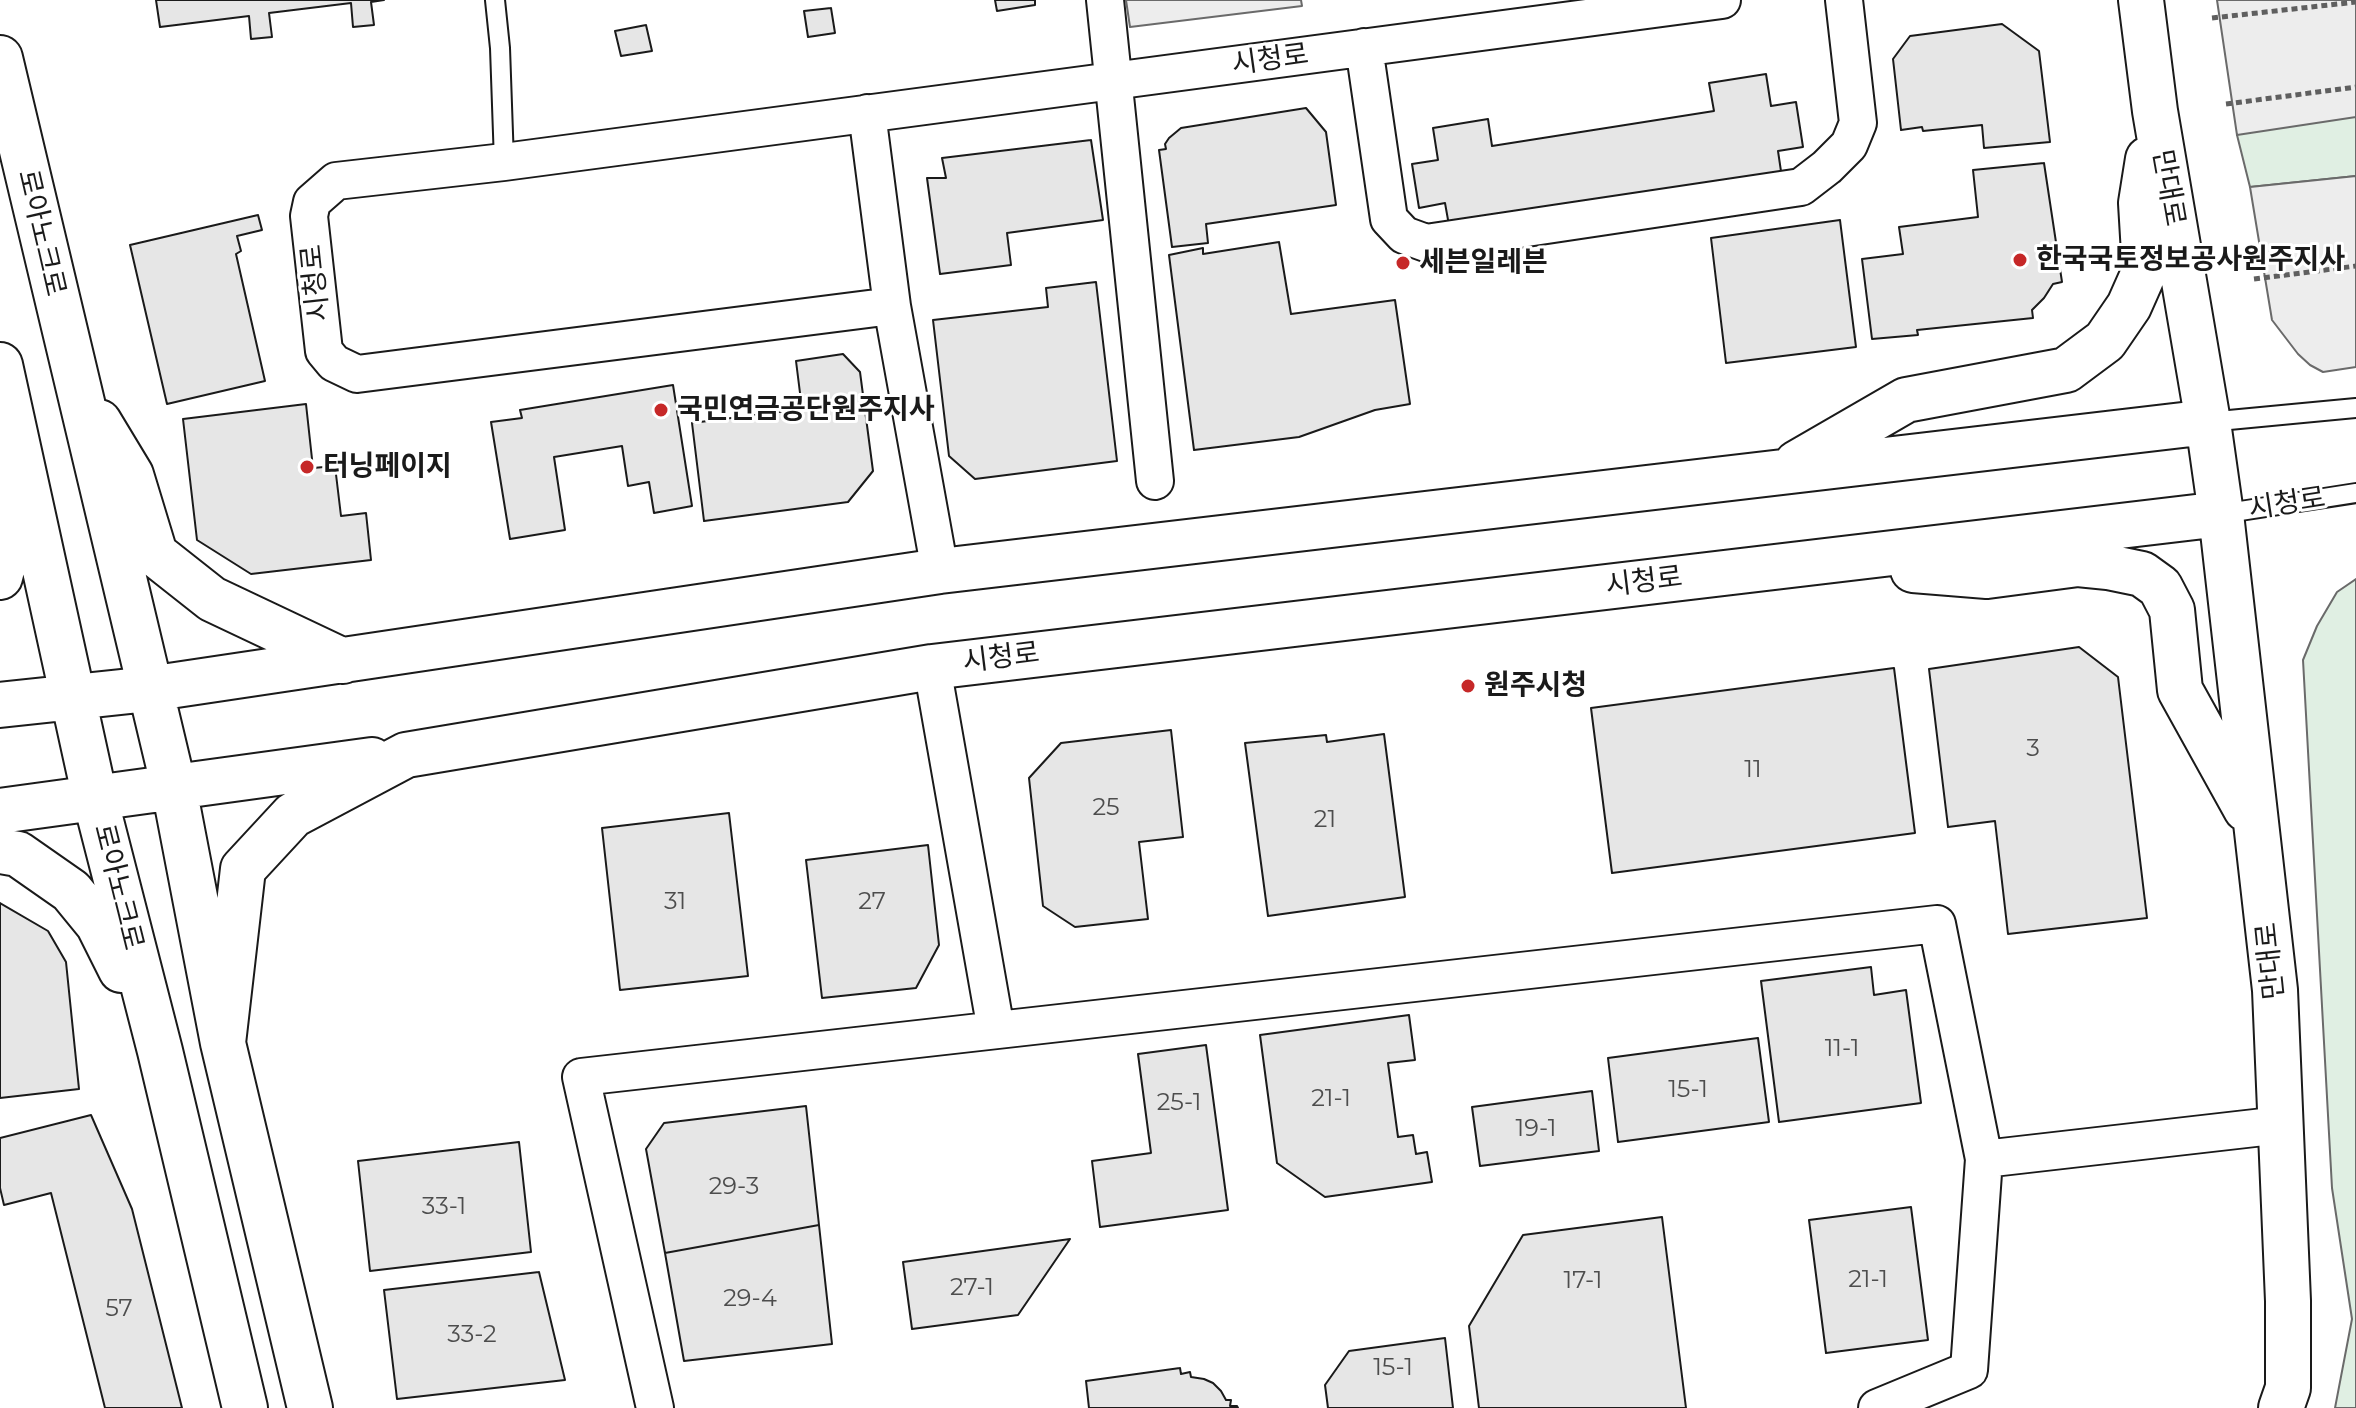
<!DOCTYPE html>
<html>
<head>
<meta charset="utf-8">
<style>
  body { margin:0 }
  canvas { display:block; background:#fff }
</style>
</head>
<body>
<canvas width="2356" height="1408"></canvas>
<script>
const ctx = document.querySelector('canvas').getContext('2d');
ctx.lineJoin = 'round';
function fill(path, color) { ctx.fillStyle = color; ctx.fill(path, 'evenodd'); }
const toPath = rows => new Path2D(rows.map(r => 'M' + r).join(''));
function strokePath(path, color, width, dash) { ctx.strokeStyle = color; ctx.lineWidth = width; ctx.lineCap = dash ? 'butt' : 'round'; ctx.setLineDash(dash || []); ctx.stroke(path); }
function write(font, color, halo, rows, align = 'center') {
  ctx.font = font + ' Montserrat,"Noto Sans KR",sans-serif'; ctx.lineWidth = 6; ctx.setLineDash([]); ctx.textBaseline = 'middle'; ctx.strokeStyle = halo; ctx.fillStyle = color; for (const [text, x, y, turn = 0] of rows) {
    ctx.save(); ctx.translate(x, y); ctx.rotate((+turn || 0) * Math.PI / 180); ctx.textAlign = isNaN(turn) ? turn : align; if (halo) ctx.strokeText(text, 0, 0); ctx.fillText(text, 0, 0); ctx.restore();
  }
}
const green = toPath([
  [2356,0,2356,176,2250,187,2237,135,2356,0],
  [2356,579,2356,1408,2335,1408,2352,1319,2332,1188,2303,660,2317,626,2337,592,2356,579]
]);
const parking = toPath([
  [1126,0,1301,0,1302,6,1130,27,1126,0],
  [2217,0,2356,0,2356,117,2237,135,2217,0],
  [2356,176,2356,367,2323,372,2310,365,2298,354,2272,320,2250,187,2356,176]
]);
const building = toPath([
  [156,0,384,0,371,2,374,25,353,27,351,3,269,13,272,37,251,39,249,16,160,27,156,0],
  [995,0,1035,0,1035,5,997,11,995,0],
  [831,8,835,33,808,37,804,11,831,8],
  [2002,24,2039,51,2050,142,1984,148,1982,125,1923,131,1922,127,1901,130,1893,59,1910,36,2002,24],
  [646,25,652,51,621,56,615,31,646,25],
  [1766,74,1771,106,1796,102,1803,147,1778,151,1782,178,1450,231,1445,203,1419,208,1412,164,1438,160,1433,128,1488,119,1492,146,1714,111,1709,83,1766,74],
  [1306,108,1326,132,1336,205,1206,224,1208,243,1172,247,1159,150,1166,149,1165,144,1169,138,1181,128,1306,108],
  [1091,140,1103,220,1007,233,1011,265,940,274,927,178,946,178,942,158,1091,140],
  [2044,163,2062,282,2053,284,2044,298,2032,310,2033,318,1917,330,1918,335,1872,339,1862,259,1903,254,1899,227,1978,217,1973,170,2044,163],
  [258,215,262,230,237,236,241,251,236,254,265,381,167,404,130,245,258,215],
  [1840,220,1856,347,1726,363,1711,238,1840,220],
  [1279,242,1291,314,1395,300,1410,404,1375,410,1299,437,1194,450,1169,255,1203,248,1203,254,1279,242],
  [1096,282,1117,461,975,479,949,456,933,320,1048,307,1046,288,1096,282],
  [843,354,860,372,873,471,848,502,704,521,692,423,802,409,796,361,843,354],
  [673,385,692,506,654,513,649,482,628,486,622,446,554,457,565,530,510,539,491,422,522,418,520,410,673,385],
  [306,404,313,468,335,466,341,516,366,513,371,560,251,574,197,540,183,419,306,404],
  [2079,647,2118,677,2147,918,2008,934,1995,821,1948,827,1929,669,2079,647],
  [1894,668,1915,833,1612,873,1591,708,1894,668],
  [1171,730,1183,837,1139,842,1148,919,1075,927,1043,906,1029,778,1061,743,1171,730],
  [1384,734,1405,897,1268,916,1245,743,1326,735,1327,742,1384,734],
  [729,813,748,976,620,990,602,828,729,813],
  [928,845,939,945,916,988,822,998,806,860,928,845],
  [0,903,48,931,66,962,79,1089,0,1098,0,903],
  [1871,967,1874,995,1906,990,1921,1103,1779,1122,1761,981,1871,967],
  [1409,1015,1415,1060,1388,1063,1398,1137,1413,1135,1416,1154,1427,1152,1432,1182,1325,1197,1277,1163,1260,1035,1409,1015],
  [1758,1038,1769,1122,1618,1142,1608,1058,1758,1038],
  [1206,1045,1228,1210,1100,1227,1092,1161,1151,1153,1138,1054,1206,1045],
  [1592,1091,1599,1151,1480,1166,1472,1107,1592,1091],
  [806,1106,819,1225,665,1253,646,1149,664,1123,806,1106],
  [91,1115,132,1209,182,1408,105,1408,51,1193,4,1205,0,1188,0,1138,91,1115],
  [519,1142,531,1252,370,1271,358,1161,519,1142],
  [1911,1207,1928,1340,1826,1353,1809,1220,1911,1207],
  [1662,1217,1686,1408,1479,1408,1469,1326,1523,1235,1662,1217],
  [819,1225,832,1344,684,1361,665,1253,819,1225],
  [1070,1239,1018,1315,912,1329,903,1262,1070,1239],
  [539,1272,565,1380,397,1399,384,1290,539,1272],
  [1445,1338,1453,1408,1328,1408,1325,1385,1349,1351,1445,1338],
  [1180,1368,1181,1374,1190,1372,1191,1377,1204,1379,1213,1383,1221,1391,1226,1400,1231,1400,1230,1406,1237,1406,1238,1408,1089,1408,1086,1381,1180,1368]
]);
const path = toPath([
  [2212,18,2356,2],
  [2226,104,2356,87],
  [2254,279,2356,266]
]);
const lane = toPath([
  [495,0,500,48,504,162],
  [2208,422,2356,408],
  [2221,514,2356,493]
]);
const street = toPath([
  [1105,0,1155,481],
  [1364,47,1389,219,1404,235,1426,243,1801,187,1827,167,1849,145,1858,123,1844,0],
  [867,113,892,306,940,571],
  [892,306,357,374,334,363,324,351,309,216,312,202,336,181,504,162,1722,0],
  [932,667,996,1030],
  [1984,1159,2281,1125],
  [655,1408,581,1077,1937,924,1984,1159,1969,1370,1877,1408]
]);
const secondary = toPath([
  [2141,0,2155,111,2208,422,2221,514,2275,990,2288,1301,2288,1388,2281,1408],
  [0,58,174,788,223,1043,310,1408],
  [0,365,95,798,160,1051,245,1408],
  [99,422,131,475,155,554,212,599,343,661],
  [1797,463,1906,400,2066,370,2105,341,2129,306,2145,270,2141,203,2148,159],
  [0,489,9,543,0,577],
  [1913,570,1987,576,2078,564,2108,567,2142,574,2160,587,2172,610,2180,690,2246,809],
  [0,705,149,689,940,571,2208,422],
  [0,811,372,760],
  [0,851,18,854,71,891,98,924,121,970],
  [223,1043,243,869,293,815,406,755,932,667,2221,514]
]);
const markers = [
  [2020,260,8,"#c62828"],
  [1403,263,8,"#c62828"],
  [661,410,8,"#c62828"],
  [307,467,8,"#c62828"],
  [1468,686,8,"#c62828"]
];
const numberNames = [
  ["3",2033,749],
  ["11",1753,770],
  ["25",1106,808],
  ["21",1325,820],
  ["31",675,902],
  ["27",872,902],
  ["11-1",1842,1049],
  ["15-1",1688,1090],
  ["21-1",1331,1099],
  ["25-1",1179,1103],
  ["19-1",1536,1129],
  ["29-3",734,1187],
  ["33-1",444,1207],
  ["21-1",1868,1280],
  ["17-1",1583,1281],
  ["27-1",972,1288],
  ["29-4",750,1299],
  ["57",119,1309],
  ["33-2",472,1335],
  ["15-1",1393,1368]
];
const streetNames = [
  ["시청로",1270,60,-8],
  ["만대로",2168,188,80],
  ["로아노크로",41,233,77],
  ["시청로",316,283,-96],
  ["시청로",2287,504,-9],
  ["시청로",1644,582,-7],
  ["시청로",1001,658,-7],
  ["로아노크로",118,887,76],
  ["만대로",2271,961,-96]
];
const poiNames = [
  ["한국국토정보공사원주지사",2036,260],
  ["세븐일레븐",1419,263],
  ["국민연금공단원주지사",677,410],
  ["터닝페이지",323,467],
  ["원주시청",1484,686]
];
fill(green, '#e0efe3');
strokePath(green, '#6a6a6a', 2);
fill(parking, '#ededed');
strokePath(parking, '#6a6a6a', 2);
fill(building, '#e6e6e6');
strokePath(building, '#1a1a1a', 2);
strokePath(lane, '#1a1a1a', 22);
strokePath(street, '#1a1a1a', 40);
strokePath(secondary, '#1a1a1a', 48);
strokePath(path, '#5f5f5f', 5, [6, 4]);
strokePath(lane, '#fff', 18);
strokePath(street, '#fff', 36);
strokePath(secondary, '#fff', 44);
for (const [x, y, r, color] of markers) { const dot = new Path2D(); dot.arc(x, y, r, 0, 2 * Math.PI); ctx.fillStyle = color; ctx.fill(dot); strokePath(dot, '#fff', 3); }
write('24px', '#4d4d4d', null, numberNames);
write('28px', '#1a1a1a', '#fff', streetNames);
write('bold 28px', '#1a1a1a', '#fff', poiNames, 'left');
</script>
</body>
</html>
